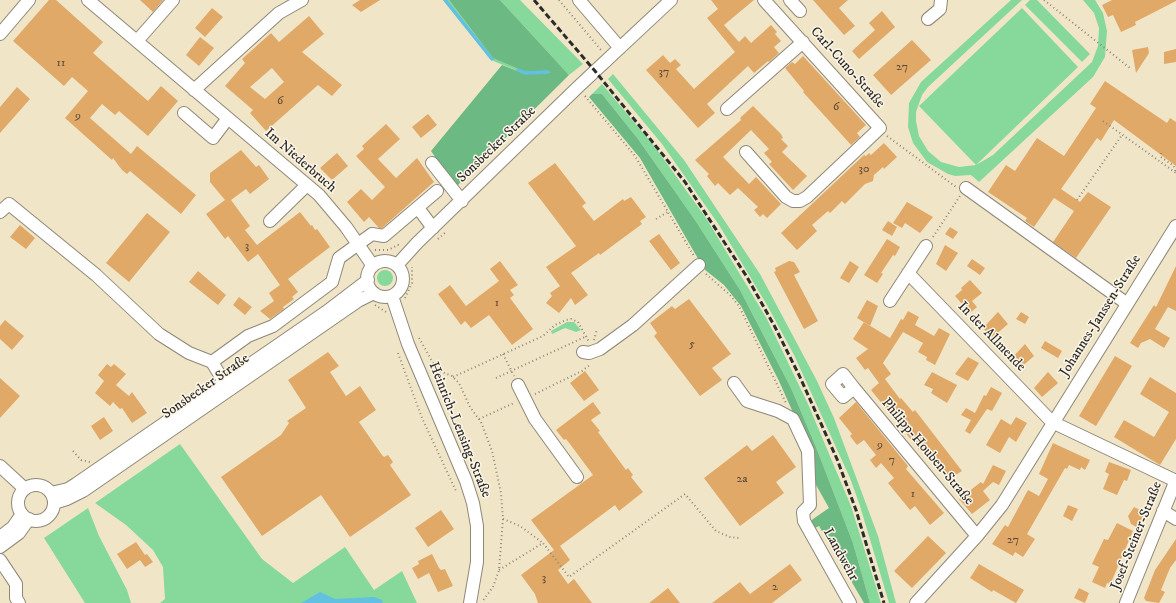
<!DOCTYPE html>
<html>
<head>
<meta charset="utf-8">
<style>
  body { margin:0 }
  canvas { display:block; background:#f1e5c7 }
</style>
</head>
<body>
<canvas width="1176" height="603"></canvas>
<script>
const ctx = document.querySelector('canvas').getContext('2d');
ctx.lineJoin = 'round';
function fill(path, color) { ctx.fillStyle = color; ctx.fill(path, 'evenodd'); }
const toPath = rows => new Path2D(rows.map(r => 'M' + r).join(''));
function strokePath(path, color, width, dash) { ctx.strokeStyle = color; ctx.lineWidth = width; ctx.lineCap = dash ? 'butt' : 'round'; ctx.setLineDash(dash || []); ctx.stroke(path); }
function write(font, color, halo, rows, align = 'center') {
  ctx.font = font + ' "IM FELL DW Pica",serif'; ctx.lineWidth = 3; ctx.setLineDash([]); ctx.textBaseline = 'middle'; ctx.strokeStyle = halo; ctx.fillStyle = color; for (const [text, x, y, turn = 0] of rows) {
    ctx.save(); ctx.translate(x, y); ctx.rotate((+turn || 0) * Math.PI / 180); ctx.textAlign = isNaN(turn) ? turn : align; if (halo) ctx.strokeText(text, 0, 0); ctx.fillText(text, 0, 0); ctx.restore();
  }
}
const green = toPath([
  [443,0,449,0,493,58,551,73,525,74,491,60],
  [500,0,520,0,583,64,569,75],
  [1011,0,1022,0,928,87,922,95,916,112,916,121,919,136,928,151,941,162,959,167,976,165,919,106,1022,8,1078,67,976,165,993,155,1092,62,1098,46,1099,28,1094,13,1083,0,1095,0,1103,13,1107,31,1105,57,1093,77,979,182,971,175,955,176,948,174,927,162,913,143,908,127,909,103,921,82],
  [1030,0,1037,0,1090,54,1082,62,1025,5],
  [613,74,684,160,760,274,817,381,834,418,878,536,896,603,889,603,860,506,850,478,794,355,767,305,719,225,662,144,608,79],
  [602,84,655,147,706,218,767,319,808,404,851,506,881,603,870,603,853,543,816,447,791,388,740,290,695,220,638,139,602,94,592,94],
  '377 278a8 8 0 1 1 16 0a8 8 0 1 1-16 0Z',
  [567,322,574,322,581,330,576,332,565,328,552,334,551,331],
  [180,444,262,559,293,583,345,547,374,590,402,571,417,603,160,603,165,599,163,567,153,550,126,525,95,503],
  [88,508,99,536,127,590,131,603,85,603,44,538]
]);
const forest = toPath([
  [449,0,500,0,569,75,456,187,431,151,502,65,525,74,550,73,549,71,526,72,493,58],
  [592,94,602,94,638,139,695,220,740,290,791,388,816,447,853,543,870,603,864,603,819,526,811,530,810,522,813,519,829,508,811,476,807,444,779,381,741,306,724,285,704,269,640,158,589,97]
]);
const water = toPath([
  [320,592,335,599,374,597,382,600,383,603,301,603]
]);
const stream = toPath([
  [445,0,492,59],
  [518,70,525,73,548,72]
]);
const building = toPath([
  [49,0,56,0,103,42,93,53,148,101,161,86,178,101,148,136,119,111,115,115,102,104,90,118,131,154,137,146,196,195,181,214,130,171,127,174,122,170,113,158,112,160,65,118,88,91,72,77,64,86,13,41],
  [140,0,163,0,153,12],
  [360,0,380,0,361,12,352,5],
  [711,0,754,0,724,25,739,42,745,36,751,43,771,25,777,32,775,34,781,41,774,47,779,53,769,62,768,61,754,73,748,66,707,104,715,113,698,128,646,70,663,55,670,63,675,59,681,65,676,69,694,89,735,52,707,18,718,9],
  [813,0,848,0,839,8,855,26,844,35],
  [1112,0,1176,0,1176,1,1135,22,1136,25,1121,32,1113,15,1108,17,1102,5],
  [212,8,223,17,205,37,195,28],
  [882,11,895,27,859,59,852,51,875,30,869,23],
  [309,16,324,34,302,52,342,85,332,96,318,85,266,131,250,113,253,110,225,86,245,63,242,59,271,33,279,42],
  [272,68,284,82,265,99,250,87],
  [200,37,214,48,199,66,186,55],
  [912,40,931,60,891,95,873,75],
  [1148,47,1149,53,1136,73,1132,50],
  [1176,49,1176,62,1164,64,1164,52],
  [803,56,866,125,857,133,860,137,851,145,803,92,804,91,785,68,792,62,795,64],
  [1105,81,1167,123,1170,118,1176,122,1176,166,1114,120,1101,141,1097,138,1061,189,1080,202,1088,192,1111,207,1076,258,1053,242,1074,211,1054,198,1034,227,1025,221,1027,218,988,192,1006,165,1015,171,1037,138,1064,156,1096,108,1090,104],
  [17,87,30,99,0,133,0,107],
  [753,106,781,134,783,138,781,139,788,146,782,152,807,176,793,190,769,164,772,162,764,153,769,149,751,130,723,157,749,184,756,177,781,204,767,218,763,214,760,217,754,210,758,207,738,188,730,195,718,183,715,186,707,176,709,174,695,160,741,120,740,118],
  [428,114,437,125,421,138,412,127],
  [386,124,400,139,378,159,396,178,417,158,434,182,382,228,379,228,369,217,364,222,347,202,361,189,372,200,385,187,356,156,364,149,362,146],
  [884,143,897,157,884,169,883,167,874,175,873,181,865,184,845,204,842,201,830,213,828,211,812,225,817,231,797,250,781,233,864,155,866,156,869,153,871,155],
  [241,150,256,167,259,165,269,179,250,194,246,189,231,200,250,226,245,230,257,245,300,212,311,226,312,225,315,230,317,229,330,247,288,279,298,292,292,297,294,299,283,307,284,309,270,319,260,311,274,301,269,293,280,285,258,254,248,262,228,236,225,239,206,214,225,200,210,182,210,173],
  [337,153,348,166,332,180,320,168],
  [555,163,586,203,582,206,594,221,623,199,624,201,631,197,646,217,640,221,642,224,600,255,599,253,571,273,588,295,575,305,571,298,559,313,546,303,552,296,550,293,560,286,546,267,576,246,528,183],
  [907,202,933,217,920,233,905,223,902,228,893,223],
  [147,213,170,232,129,282,106,263],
  [888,221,897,227,892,236,882,230],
  [20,225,35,238,26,249,10,237],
  [950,227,958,232,953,239,945,234],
  [659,234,680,263,671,270,649,241],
  [887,239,900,247,895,256,893,255,881,273,883,274,877,283,864,275],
  [945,245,958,253,946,271,936,264],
  [972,259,985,268,980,275,967,266],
  [500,261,518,285,510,290,514,295,510,298,533,329,512,345,489,315,471,328,465,321,461,325,438,294,450,285,466,306,499,281,490,269],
  [789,261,794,262,800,272,794,275,818,321,804,329,774,272,776,271,775,268],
  [850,261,859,267,849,283,840,278],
  [1176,266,1176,311,1168,307,1155,329,1170,338,1164,348,1150,339,1141,343,1138,348,1130,343,1154,305,1156,307],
  [198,271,226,295,218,305,189,282],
  [970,280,982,293,972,301,977,307,970,313,955,296,962,290,961,288],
  [239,297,252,307,245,315,233,305],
  [689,299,731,354,712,368,722,380,700,396,654,336,657,333,650,323,672,306,675,309],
  [867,300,878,306,870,326,857,318],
  [908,311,919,317,915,325,934,336,939,328,950,334,935,365,926,360,927,357,918,352,923,343,903,332,883,363,891,374,885,379,900,399,901,398,913,412,915,410,962,471,949,479,928,454,923,450,921,452,871,390,879,383,868,368,865,370,856,358,868,349,853,339,864,322,890,338,901,319,903,320],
  [998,312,1008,324,992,338,983,328],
  [1021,312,1029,317,1025,324,1016,319],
  [5,320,24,336,12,350,0,339,0,326],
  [1045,341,1062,351,1058,358,1041,348],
  [1025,344,1034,356,1019,369,1010,360],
  [328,352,339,366,330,372,346,396,360,386,376,410,359,422,382,455,384,457,388,455,393,462,390,465,411,495,350,537,321,495,262,536,221,477,281,435,289,423,287,421,306,408,288,380],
  [1115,356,1132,366,1096,426,1079,416],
  [968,357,979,363,968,381,955,374],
  [107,364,111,367,114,364,126,374,116,385,129,396,132,392,147,413,132,423,122,408,120,409,113,402,110,406,95,393,104,381,98,375],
  [585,371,599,390,584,401,570,383],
  [932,372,957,385,947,403,931,393,933,389,924,385],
  [1048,372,1058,383,1042,397,1034,388],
  [1150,377,1176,393,1176,439,1160,465,1114,437,1124,420,1154,437,1169,412,1140,394],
  [0,378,20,396,0,418],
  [991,387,1002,393,992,411,987,409,970,434,965,431,971,420,961,415,966,408,975,413,984,395,986,396],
  [593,402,601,413,591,420,600,431,598,432,626,470,628,468,633,475,631,477,643,492,619,511,615,505,560,546,570,560,558,570,568,584,574,579,592,603,538,603,535,594,521,575,554,550,531,520,593,475,570,444,566,439,564,440,556,430],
  [856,402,908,466,906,469,944,513,930,525,915,506,910,510,888,483,894,478,881,463,876,468,870,460,876,455,864,440,857,445,850,436,852,434,839,418],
  [104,417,113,431,100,440,91,426],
  [1016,417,1027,423,1016,442,1009,437,1000,453,986,445,1001,419,1011,425],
  [773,435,796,467,776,482,784,493,740,526,704,478,747,445,752,451],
  [1053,443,1090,460,1085,470,1081,467,1080,470,1069,465,1067,469,1065,468,1027,534,1035,539,1023,557,1015,552,1013,556,992,544,1005,525,1008,527,1028,490,1039,496,1048,479,1039,474],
  [1109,462,1131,470,1127,481,1124,480,1117,495,1103,489,1109,474,1105,472],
  [993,465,1006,471,999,485,993,482,983,491,990,500,972,514,959,499,981,482,983,484],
  [1068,505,1078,509,1072,521,1063,516],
  [1134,507,1146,513,1138,528,1131,524,1128,516],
  [441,510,454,529,428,547,415,528],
  [1117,523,1133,531,1113,578,1110,584,1107,583,1105,588,1092,582,1099,567,1092,564,1104,539,1108,540],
  [928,536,946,553,912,588,894,571],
  [1176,539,1176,560,1170,568,1161,590,1165,592,1159,603,1146,601,1144,598,1155,570],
  [136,542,145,555,147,554,153,562,145,567,140,560,127,569,117,554],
  [432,554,439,568,441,570,445,569,453,586,438,592,429,573,418,579,412,568,419,564,418,561],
  [790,564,802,580,772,603,712,603,740,582,750,594],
  [979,564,1024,590,1016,603,993,590,992,592,970,578],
  [668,588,680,603,649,603,658,596],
  [1079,588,1089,593,1085,603,1074,598]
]);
const path = toPath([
  [559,0,601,50],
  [1044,0,1130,68],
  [585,96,635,156,694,256],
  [1103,121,1176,173],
  [887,136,956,187],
  [1161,153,1161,157,1174,166,1176,173],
  [1077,200,1122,135],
  [656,219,668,212],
  [933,237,960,196],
  [438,239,446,232],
  [375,250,388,250,398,245,400,247],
  [706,274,730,295,739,306,786,403],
  [405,298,412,283,412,267],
  [375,305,386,312],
  [419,338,437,370,452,376,459,383,470,407,481,422,492,451,501,493,503,519,499,570,493,587,482,602],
  [594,340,597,329],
  [398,353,422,418,456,491],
  [503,354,514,376],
  [453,377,543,336,555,325,566,320,571,319,578,322,589,342],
  [496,378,587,336],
  [535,394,582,371,591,364],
  [479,419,514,403],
  [73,451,81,460,90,462],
  [503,519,520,526,543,543],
  [499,570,543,543,569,577,685,494,716,531,730,537,739,538]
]);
const minor = toPath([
  [88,0,319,195,346,227,373,266],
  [579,0,620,48],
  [790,0,800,11],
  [928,19,940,9,941,0],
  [0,34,29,0],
  [137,41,173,0],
  [194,90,279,13,302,0],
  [727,109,803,42],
  [184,113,213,138,228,118],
  [746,152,786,197,793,201,800,201,807,197,880,128,764,0],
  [432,163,462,201],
  [966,188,1126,303],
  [418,208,433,228],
  [0,212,9,204,96,275,159,334,189,353,212,362,227,387],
  [270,221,307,185],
  '367 279a18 18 0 1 1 36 0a18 18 0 1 1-36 0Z',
  [397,265,417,243,578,87,671,0],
  [908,273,1052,422,1176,481],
  [392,296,408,344,466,481,473,503,477,526,477,562,470,603],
  [890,301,926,246],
  [583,352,589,353,600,349,633,325,699,265],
  [212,362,248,336,273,326,332,282,339,258,372,234,384,236,437,191],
  [734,383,747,401,778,411,793,419,808,451,810,505,803,512,804,521,850,603],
  [518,385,535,419,577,477],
  [854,388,843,397,832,384,843,374,854,388,977,536],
  [0,466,25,489],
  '18 503a18 18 0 1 1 36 0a18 18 0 1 1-36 0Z',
  [51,493,68,489,76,484,326,312,368,280],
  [54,503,67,499,83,491,358,301,374,293],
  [1163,511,1176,519],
  [0,537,13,527,22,514],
  [0,547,19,533,29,519],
  [0,560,16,584,16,598,19,603],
  [916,603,977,536,1002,505,1176,226],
  [1126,603,1176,480]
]);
const rail = toPath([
  [534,0,595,71,685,182,747,277,775,327,799,375,837,459,856,510,884,603]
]);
const numberNames = [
  ["11",61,64],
  ["27",902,68],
  ["37",664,73],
  ["6",280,102],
  ["6",836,108],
  ["9",78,117],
  ["30",864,170],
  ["3",247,247],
  ["1",497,304],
  ["5",692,345],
  ["9",880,446],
  ["7",892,461],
  ["2a",742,480],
  ["1",913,495],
  ["27",1013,541],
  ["3",544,579],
  ["2",775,588]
];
const streetNames = [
  ["Carl-Cuno-Straße",847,68,48],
  ["Sonsbecker Straße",497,145,-44],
  ["Im Niederbruch",300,161,41],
  ["Johannes-Janssen-Straße",1101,316,-58],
  ["In der Allmende",991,337,46],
  ["Sonsbecker Straße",206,387,-35],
  ["Heinrich-Lensing-Straße",459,430,68],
  ["Philipp-Houben-Straße",927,452,50],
  ["Josef-Steiner-Straße",1137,536,-68],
  ["Landwehr",840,555,61]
];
fill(green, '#86d99b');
fill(forest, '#6cb983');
fill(water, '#62c1e1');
strokePath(stream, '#62c1e1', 3.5);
fill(building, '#e1a968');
strokePath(minor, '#8e8879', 14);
strokePath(path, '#8e8879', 2, [1, 3]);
strokePath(minor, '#fff', 12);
strokePath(rail, '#2b2b2b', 3, [6, 3]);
write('12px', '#584a3a', null, numberNames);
write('14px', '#2b2b2b', '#fcf5e5', streetNames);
</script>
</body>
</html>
